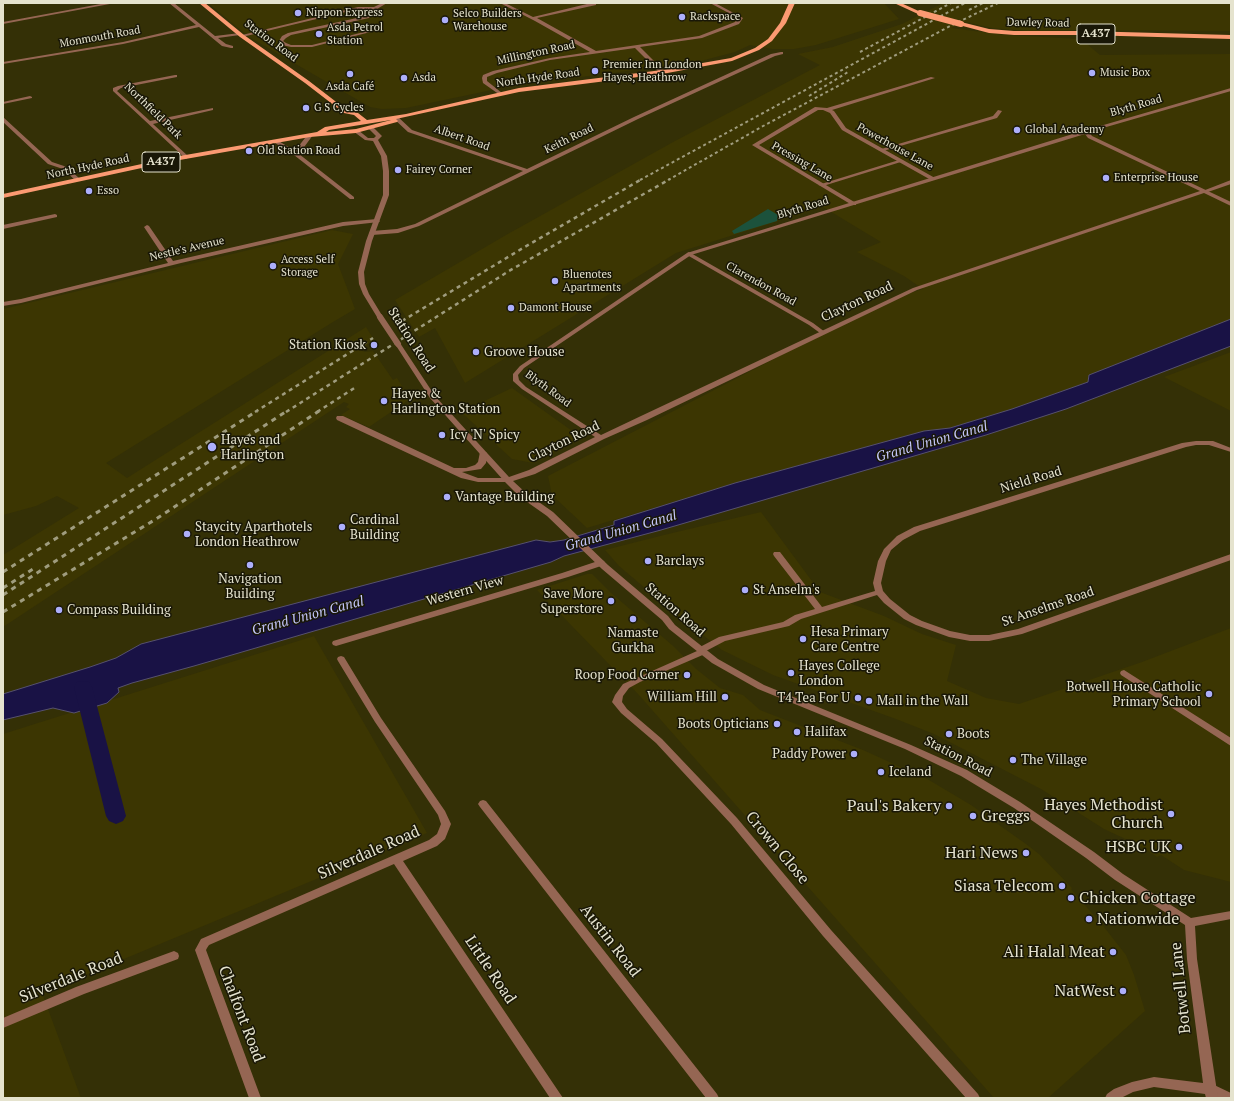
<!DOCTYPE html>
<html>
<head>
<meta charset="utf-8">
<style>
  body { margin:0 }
  #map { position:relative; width:1234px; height:1101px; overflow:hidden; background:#343006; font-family:"PT Serif",serif }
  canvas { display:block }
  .frame { position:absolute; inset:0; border:4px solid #e5e3ce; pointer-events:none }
</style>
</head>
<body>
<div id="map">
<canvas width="1234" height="1101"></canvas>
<div class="frame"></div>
</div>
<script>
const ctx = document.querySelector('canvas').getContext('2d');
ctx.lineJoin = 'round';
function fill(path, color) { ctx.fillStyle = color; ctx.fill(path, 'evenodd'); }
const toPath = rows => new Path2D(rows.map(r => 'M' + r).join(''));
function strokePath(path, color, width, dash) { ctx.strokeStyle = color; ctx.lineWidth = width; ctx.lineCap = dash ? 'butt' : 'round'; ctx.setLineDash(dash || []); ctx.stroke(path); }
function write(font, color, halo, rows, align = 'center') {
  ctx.font = font + ' "PT Serif",serif'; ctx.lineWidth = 3; ctx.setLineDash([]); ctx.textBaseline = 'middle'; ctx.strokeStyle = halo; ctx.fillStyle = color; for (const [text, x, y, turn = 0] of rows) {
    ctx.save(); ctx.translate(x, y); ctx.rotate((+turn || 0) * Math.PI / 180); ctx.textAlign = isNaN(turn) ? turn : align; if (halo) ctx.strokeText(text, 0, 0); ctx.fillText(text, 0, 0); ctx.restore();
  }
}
const built = toPath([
  [208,3,884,3,899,19,816,45,794,49,772,49,750,45,735,52,697,62,511,86,406,108,382,109,370,107,249,37],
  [943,3,1231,3,1231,31,1083,30,1027,31,992,28,966,22,951,28,1006,35,1081,39,1100,55,1231,54,1231,319,1090,375,1088,382,1012,409,950,428,924,431,735,483,587,528,552,495,548,476,884,302,923,289,904,276,857,252,881,242,823,207,676,253,465,383,435,328,419,337,395,300,506,235,675,141,820,65,798,54,833,47,902,24],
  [332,230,353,234,338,264,355,309,333,322,106,463,127,478,366,327,374,340,360,350,365,352,373,351,393,380,397,378,410,399,369,427,341,415,350,409,346,407,349,404,344,402,3,627,3,555,79,508,57,496,36,506,3,515,3,309],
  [1231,352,1231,411,1164,377],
  [512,388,582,438,533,463,512,459,461,412],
  [761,512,820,592,884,616,922,634,956,645,947,681,986,698,1019,704,1142,662,1231,628,1231,882,1184,870,1161,855,1157,857,1141,846,1140,847,1132,842,1104,829,1041,789,934,734,896,719,773,675,722,650,671,610,619,566,605,550,664,535],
  [587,574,592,574,610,592,672,645,695,668,720,688,743,695,760,710,863,750,929,780,971,805,1026,844,1039,854,1072,888,1071,889,1104,927,1126,955,1134,975,1145,1011,1048,1098,994,1098,638,694,537,590],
  [314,636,427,833,42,993,81,1098,3,1098,3,734]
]);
const green = toPath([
  [768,209,778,215,777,221,734,234,732,231]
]);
const water = toPath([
  [1231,319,1231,346,1066,409,986,435,661,530,564,556,551,562,194,666,132,683,118,688,119,692,107,703,74,713,53,708,3,720,3,694,90,667,116,658,141,644,536,540,550,542,564,540,614,525,614,521,735,483,924,431,950,428,1012,409,1088,382,1089,375,1231,319]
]);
const canal = toPath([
  [83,681,89,682,92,687,126,816,123,821,116,824,109,821,106,816,74,687,77,682,83,681]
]);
const pedestrian = toPath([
  [998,110,1002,111,997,118,883,151,878,150,993,116,998,110],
  [899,160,904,161,823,186,818,185,899,160]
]);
const minor = toPath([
  [106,3,115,3,3,24,3,22,106,3],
  [169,3,174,3,215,36,240,33,242,35,358,7,374,7,382,3,387,3,377,9,369,18,291,35,286,38,283,41,286,43,291,45,312,45,380,28,382,29,312,47,291,47,282,45,279,41,282,36,288,33,366,16,372,9,358,9,242,37,240,35,218,38,226,44,233,46,233,48,231,48,222,46,199,27,123,44,3,64,3,62,123,42,196,25,169,3],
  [500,3,505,3,533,17,591,3,596,3,596,5,537,18,596,51,699,36,735,22,738,18,710,3,715,3,743,18,739,24,702,38,640,47,664,71,664,73,660,73,635,48,550,60,497,73,487,77,487,81,502,93,502,94,500,95,483,83,482,78,483,75,493,71,550,58,590,52,535,21,500,3],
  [781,52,783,52,783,54,775,56,638,119,419,226,398,233,372,235,369,233,372,231,397,229,415,224,523,171,408,132,393,118,393,116,397,116,412,130,527,169,634,117,771,54,781,52],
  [175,75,177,75,177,77,121,88,117,91,150,121,213,108,213,110,153,124,188,156,189,157,186,159,113,91,113,88,118,86,175,75],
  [931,77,935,78,832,110,834,111,846,128,935,178,935,180,931,180,842,130,830,113,823,110,818,110,759,145,856,203,856,205,852,205,752,145,815,107,827,108,931,77],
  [30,96,32,97,32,98,3,104,3,102,30,96],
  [3,117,52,162,67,167,80,179,80,181,76,181,63,169,48,164,3,122,3,117],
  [308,134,313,135,299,154,354,197,354,199,350,199,294,155,272,141,277,140,295,151,308,134],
  [1231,180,1231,184,1205,193,1200,192,1231,180],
  [55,214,57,215,57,217,3,229,3,225,55,214],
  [377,219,380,221,379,222,343,226,181,263,21,303,3,306,3,302,21,299,168,263,144,227,147,225,149,226,173,261,343,222,377,219],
  [689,252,813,323,825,332,824,333,820,333,809,325,687,255,687,253,689,252],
  [337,416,343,416,454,468,466,468,475,465,478,462,480,452,486,452,487,454,486,463,481,469,462,472,478,478,508,478,512,480,508,482,478,482,461,478,337,420,336,418,337,416],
  [1196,441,1213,441,1231,448,1231,452,1209,445,1196,445,1186,447,920,531,903,540,891,550,886,561,881,583,883,591,890,599,910,615,922,621,950,631,970,635,989,635,1018,629,1231,554,1231,560,1022,634,989,641,970,641,949,637,916,625,904,619,884,603,877,595,801,619,789,626,725,641,706,651,705,654,640,682,629,688,623,696,622,702,627,709,662,739,737,818,831,930,978,1094,980,1098,966,1098,823,936,731,824,656,743,621,713,612,702,615,695,623,684,697,651,698,648,719,637,783,622,795,615,815,609,774,556,773,554,774,552,780,552,822,607,875,591,873,583,878,561,884,549,897,536,914,527,1182,443,1196,441],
  [601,560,604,561,605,563,604,565,568,577,336,646,333,645,332,643,333,641,562,573,601,560],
  [341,656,344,657,381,718,445,811,451,824,445,839,437,846,403,861,563,1098,550,1098,394,864,209,945,207,948,206,950,261,1098,249,1098,195,950,201,939,429,840,437,834,441,824,438,815,375,722,338,661,337,659,338,657,341,656],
  [1124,670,1231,738,1231,746,1121,675,1120,673,1121,671,1124,670],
  [483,800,486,801,717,1094,719,1098,706,1098,480,807,478,804,480,801,483,800],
  [174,951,178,953,179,956,178,959,84,994,3,1028,3,1018,76,987,174,951],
  [1210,1083,1231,1093,1231,1098,1216,1098,1206,1093,1204,1089,1206,1085,1210,1083]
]);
const tertiary = toPath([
  [1231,88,1231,91,1089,132,1092,136,1231,202,1231,206,1204,193,917,290,647,420,604,439,535,474,513,481,526,493,553,512,608,565,668,616,675,625,718,659,764,685,911,745,967,770,1020,802,1094,852,1123,874,1191,918,1231,911,1231,919,1195,926,1197,959,1218,1098,1206,1098,1205,1094,1154,1087,1133,1092,1121,1098,1105,1098,1107,1094,1114,1089,1132,1082,1154,1077,1203,1083,1187,959,1185,925,1115,880,1086,858,1014,808,961,776,905,749,758,689,712,663,669,629,662,620,602,569,547,516,520,497,505,482,430,398,395,344,398,342,400,343,435,396,509,477,529,470,595,437,522,389,513,381,513,374,520,366,687,253,1076,133,1231,88],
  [1085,134,1088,138,1200,191,913,288,641,416,601,435,526,387,519,380,518,375,524,368,691,255,1085,134],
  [369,127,373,127,382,136,378,140,387,156,389,171,389,195,372,241,364,272,365,284,369,294,383,317,380,319,377,317,363,294,359,284,358,272,366,241,383,195,383,171,381,156,373,141,365,140,353,131,358,130,368,138,374,138,376,136,369,129,369,127]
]);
const primary = toPath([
  [199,3,205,3,244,35,309,81,348,111,358,113,367,120,406,114,519,88,662,70,731,58,755,48,768,39,780,23,789,3,795,3,786,23,772,41,759,50,732,61,662,74,519,92,396,119,398,121,397,122,356,133,310,137,174,161,3,198,3,194,174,157,317,132,325,127,361,121,354,115,344,113,305,83,240,37,199,3],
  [391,120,356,129,326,132,329,130,391,120],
  [894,3,901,3,923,13,918,14,894,3],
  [961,22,989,29,1014,31,1084,31,1231,35,1231,39,1084,35,1014,35,989,33,959,25,959,23,961,22]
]);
const railFar2 = toPath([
  [969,10,983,3],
  [860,52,951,3],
  [809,96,848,72],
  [640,180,965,3],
  [668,180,765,125,952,25,998,3]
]);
const railFar1 = toPath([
  [402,321,523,248,642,179],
  [255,412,373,338],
  [286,412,509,271,670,179],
  [317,412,356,387]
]);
const rail = toPath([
  [3,572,257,411],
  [3,588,33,569],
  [3,595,287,411],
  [3,612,156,519,319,411]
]);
const tertiaryBridge = toPath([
  [380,317,398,344]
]);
const primaryBridge = toPath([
  [920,13,961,24]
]);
const markers = [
  [298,13,4,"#adaffb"],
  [682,17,4,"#adaffb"],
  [445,20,4,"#adaffb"],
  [319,34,4,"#adaffb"],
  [595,71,4,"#adaffb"],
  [1092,73,4,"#adaffb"],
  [350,74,4,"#adaffb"],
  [404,78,4,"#adaffb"],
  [306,108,4,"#adaffb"],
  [1017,130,4,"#adaffb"],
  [249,151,4,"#adaffb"],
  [398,170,4,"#adaffb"],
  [1106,178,4,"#adaffb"],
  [89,191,4,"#adaffb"],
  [273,266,4,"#adaffb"],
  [555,281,4,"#adaffb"],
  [511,308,4,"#adaffb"],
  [374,345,4,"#adaffb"],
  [476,352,4,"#adaffb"],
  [384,401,4,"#adaffb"],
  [442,435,4,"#adaffb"],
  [212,447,5,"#adaffb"],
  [447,497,4,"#adaffb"],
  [342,527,4,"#adaffb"],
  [187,534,4,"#adaffb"],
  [648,561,4,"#adaffb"],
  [250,565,4,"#adaffb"],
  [745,590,4,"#adaffb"],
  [611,601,4,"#adaffb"],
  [59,610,4,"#adaffb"],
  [633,619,4,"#adaffb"],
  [803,639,4,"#adaffb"],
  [791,673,4,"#adaffb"],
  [687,675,4,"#adaffb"],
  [1209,694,4,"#adaffb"],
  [725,697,4,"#adaffb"],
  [858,698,4,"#adaffb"],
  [869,701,4,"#adaffb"],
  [777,724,4,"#adaffb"],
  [797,732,4,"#adaffb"],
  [949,734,4,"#adaffb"],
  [854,754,4,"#adaffb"],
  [1013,760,4,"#adaffb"],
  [881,772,4,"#adaffb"],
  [949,806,4,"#adaffb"],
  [1171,814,4,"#adaffb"],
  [973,816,4,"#adaffb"],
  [1179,847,4,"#adaffb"],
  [1026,853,4,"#adaffb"],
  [1062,886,4,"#adaffb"],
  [1071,898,4,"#adaffb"],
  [1089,919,4,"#adaffb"],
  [1113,952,4,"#adaffb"],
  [1123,991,4,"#adaffb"]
];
const farPoinames = [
  ["Nippon Express",306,13],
  ["Selco Builders",453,14],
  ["Warehouse",453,27],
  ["Rackspace",690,17],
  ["Asda Petrol",327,28],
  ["Station",327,41],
  ["Premier Inn London",603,65],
  ["Hayes, Heathrow",603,78],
  ["Music Box",1100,73],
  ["Asda",412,78],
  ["Asda Café",350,87,"center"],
  ["G S Cycles",314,108],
  ["Global Academy",1025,130],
  ["Old Station Road",257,151],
  ["Fairey Corner",406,170],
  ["Enterprise House",1114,178],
  ["Esso",97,191],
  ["Access Self",281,260],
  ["Storage",281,273],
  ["Bluenotes",563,275],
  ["Apartments",563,288],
  ["Damont House",519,308]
];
const farStreetnames = [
  ["Dawley Road",1038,23,1],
  ["Monmouth Road",100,37,-10],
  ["Station Road",271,41,36],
  ["Millington Road",536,53,-12],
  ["North Hyde Road",538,78,-8],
  ["Blyth Road",1136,106,-16],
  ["Northfield Park",153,111,44],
  ["Albert Road",462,138,19],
  ["Keith Road",569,139,-26],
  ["Powerhouse Lane",895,147,29],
  ["Pressing Lane",802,162,30],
  ["North Hyde Road",88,167,-12],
  ["Blyth Road",803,208,-17],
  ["Nestle's Avenue",187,249,-13],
  ["Clarendon Road",761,284,29],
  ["Blyth Road",548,389,36]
];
const shields = [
  [1096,34,38],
  [161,162,38]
];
const shieldNames = [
  ["A437",1096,34],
  ["A437",161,162]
];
const streetNames = [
  ["Clayton Road",857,302,-25],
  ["Station Road",411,340,57],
  ["Clayton Road",564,442,-26],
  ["Nield Road",1031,480,-17],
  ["Western View",465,591,-16],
  ["St Anselms Road",1048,607,-19],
  ["Station Road",675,610,41],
  ["Station Road",958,757,27]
];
const poiNames = [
  ["Station Kiosk",366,345,"right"],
  ["Groove House",484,352],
  ["Hayes &",392,394],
  ["Harlington Station",392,409],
  ["Icy 'N' Spicy",450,435],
  ["Hayes and",221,440],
  ["Harlington",221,455],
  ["Vantage Building",455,497],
  ["Cardinal",350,520],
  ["Building",350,535],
  ["Staycity Aparthotels",195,527],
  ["London Heathrow",195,542],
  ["Barclays",656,561],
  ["Navigation",250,579,"center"],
  ["Building",250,594,"center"],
  ["St Anselm's",753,590],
  ["Save More",603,594,"right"],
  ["Superstore",603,609,"right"],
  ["Compass Building",67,610],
  ["Hesa Primary",811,632],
  ["Care Centre",811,647],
  ["Namaste",633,633,"center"],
  ["Gurkha",633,648,"center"],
  ["Hayes College",799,666],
  ["London",799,681],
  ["Roop Food Corner",679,675,"right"],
  ["Botwell House Catholic",1201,687,"right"],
  ["Primary School",1201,702,"right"],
  ["William Hill",717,697,"right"],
  ["T4 Tea For U",850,698,"right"],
  ["Mall in the Wall",877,701],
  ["Boots Opticians",769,724,"right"],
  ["Halifax",805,732],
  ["Boots",957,734],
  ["Paddy Power",846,754,"right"],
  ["The Village",1021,760],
  ["Iceland",889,772]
];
const waterNames = [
  ["Grand Union Canal",932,442,-16],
  ["Grand Union Canal",621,531,-16],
  ["Grand Union Canal",308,616,-15]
];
const nearPoinames = [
  ["Hayes Methodist",1163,805],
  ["Church",1163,823],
  ["Paul's Bakery",941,806],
  ["Greggs",981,816,"left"],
  ["HSBC UK",1171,847],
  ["Hari News",1018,853],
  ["Siasa Telecom",1054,886],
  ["Chicken Cottage",1079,898,"left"],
  ["Nationwide",1097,919,"left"],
  ["Ali Halal Meat",1105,952],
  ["NatWest",1115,991]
];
const nearStreetnames = [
  ["Crown Close",777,848,50],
  ["Silverdale Road",369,853,-24],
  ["Austin Road",610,941,52],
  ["Little Road",490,970,56],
  ["Silverdale Road",71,978,-22],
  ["Botwell Lane",1181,988,-96],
  ["Chalfont Road",241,1014,69]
];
fill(built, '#3c3602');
fill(green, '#1c523c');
fill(water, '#191245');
strokePath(water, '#56516e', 1);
fill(canal, '#191245');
fill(pedestrian, '#956653');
fill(minor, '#956653');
fill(tertiary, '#956653');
fill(primary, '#fb9a72');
strokePath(railFar2, '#9f9c7e', 2, [3, 3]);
strokePath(railFar1, '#9f9c7e', 2.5, [4, 4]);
strokePath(rail, '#9f9c7e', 3, [5, 5]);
strokePath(tertiaryBridge, '#956653', 6);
strokePath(primaryBridge, '#fb9a72', 6);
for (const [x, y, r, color] of markers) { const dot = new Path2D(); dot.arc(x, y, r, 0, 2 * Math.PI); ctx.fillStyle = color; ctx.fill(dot); strokePath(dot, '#191707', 1.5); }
write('11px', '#e5e3ce', '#191707', farPoinames, 'left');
write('11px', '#e5e3ce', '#191707', farStreetnames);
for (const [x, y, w] of shields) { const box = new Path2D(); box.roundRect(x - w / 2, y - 10, w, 20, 3); ctx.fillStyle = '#191707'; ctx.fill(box); strokePath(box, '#e5e3ce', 1); }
write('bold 12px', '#e5e3ce', null, shieldNames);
write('13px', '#e5e3ce', '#191707', streetNames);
write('13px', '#e5e3ce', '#191707', poiNames, 'left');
write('italic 14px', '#c5c7fb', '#191707', waterNames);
write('16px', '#e5e3ce', '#191707', nearPoinames, 'right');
write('16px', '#e5e3ce', '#191707', nearStreetnames);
</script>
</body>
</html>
